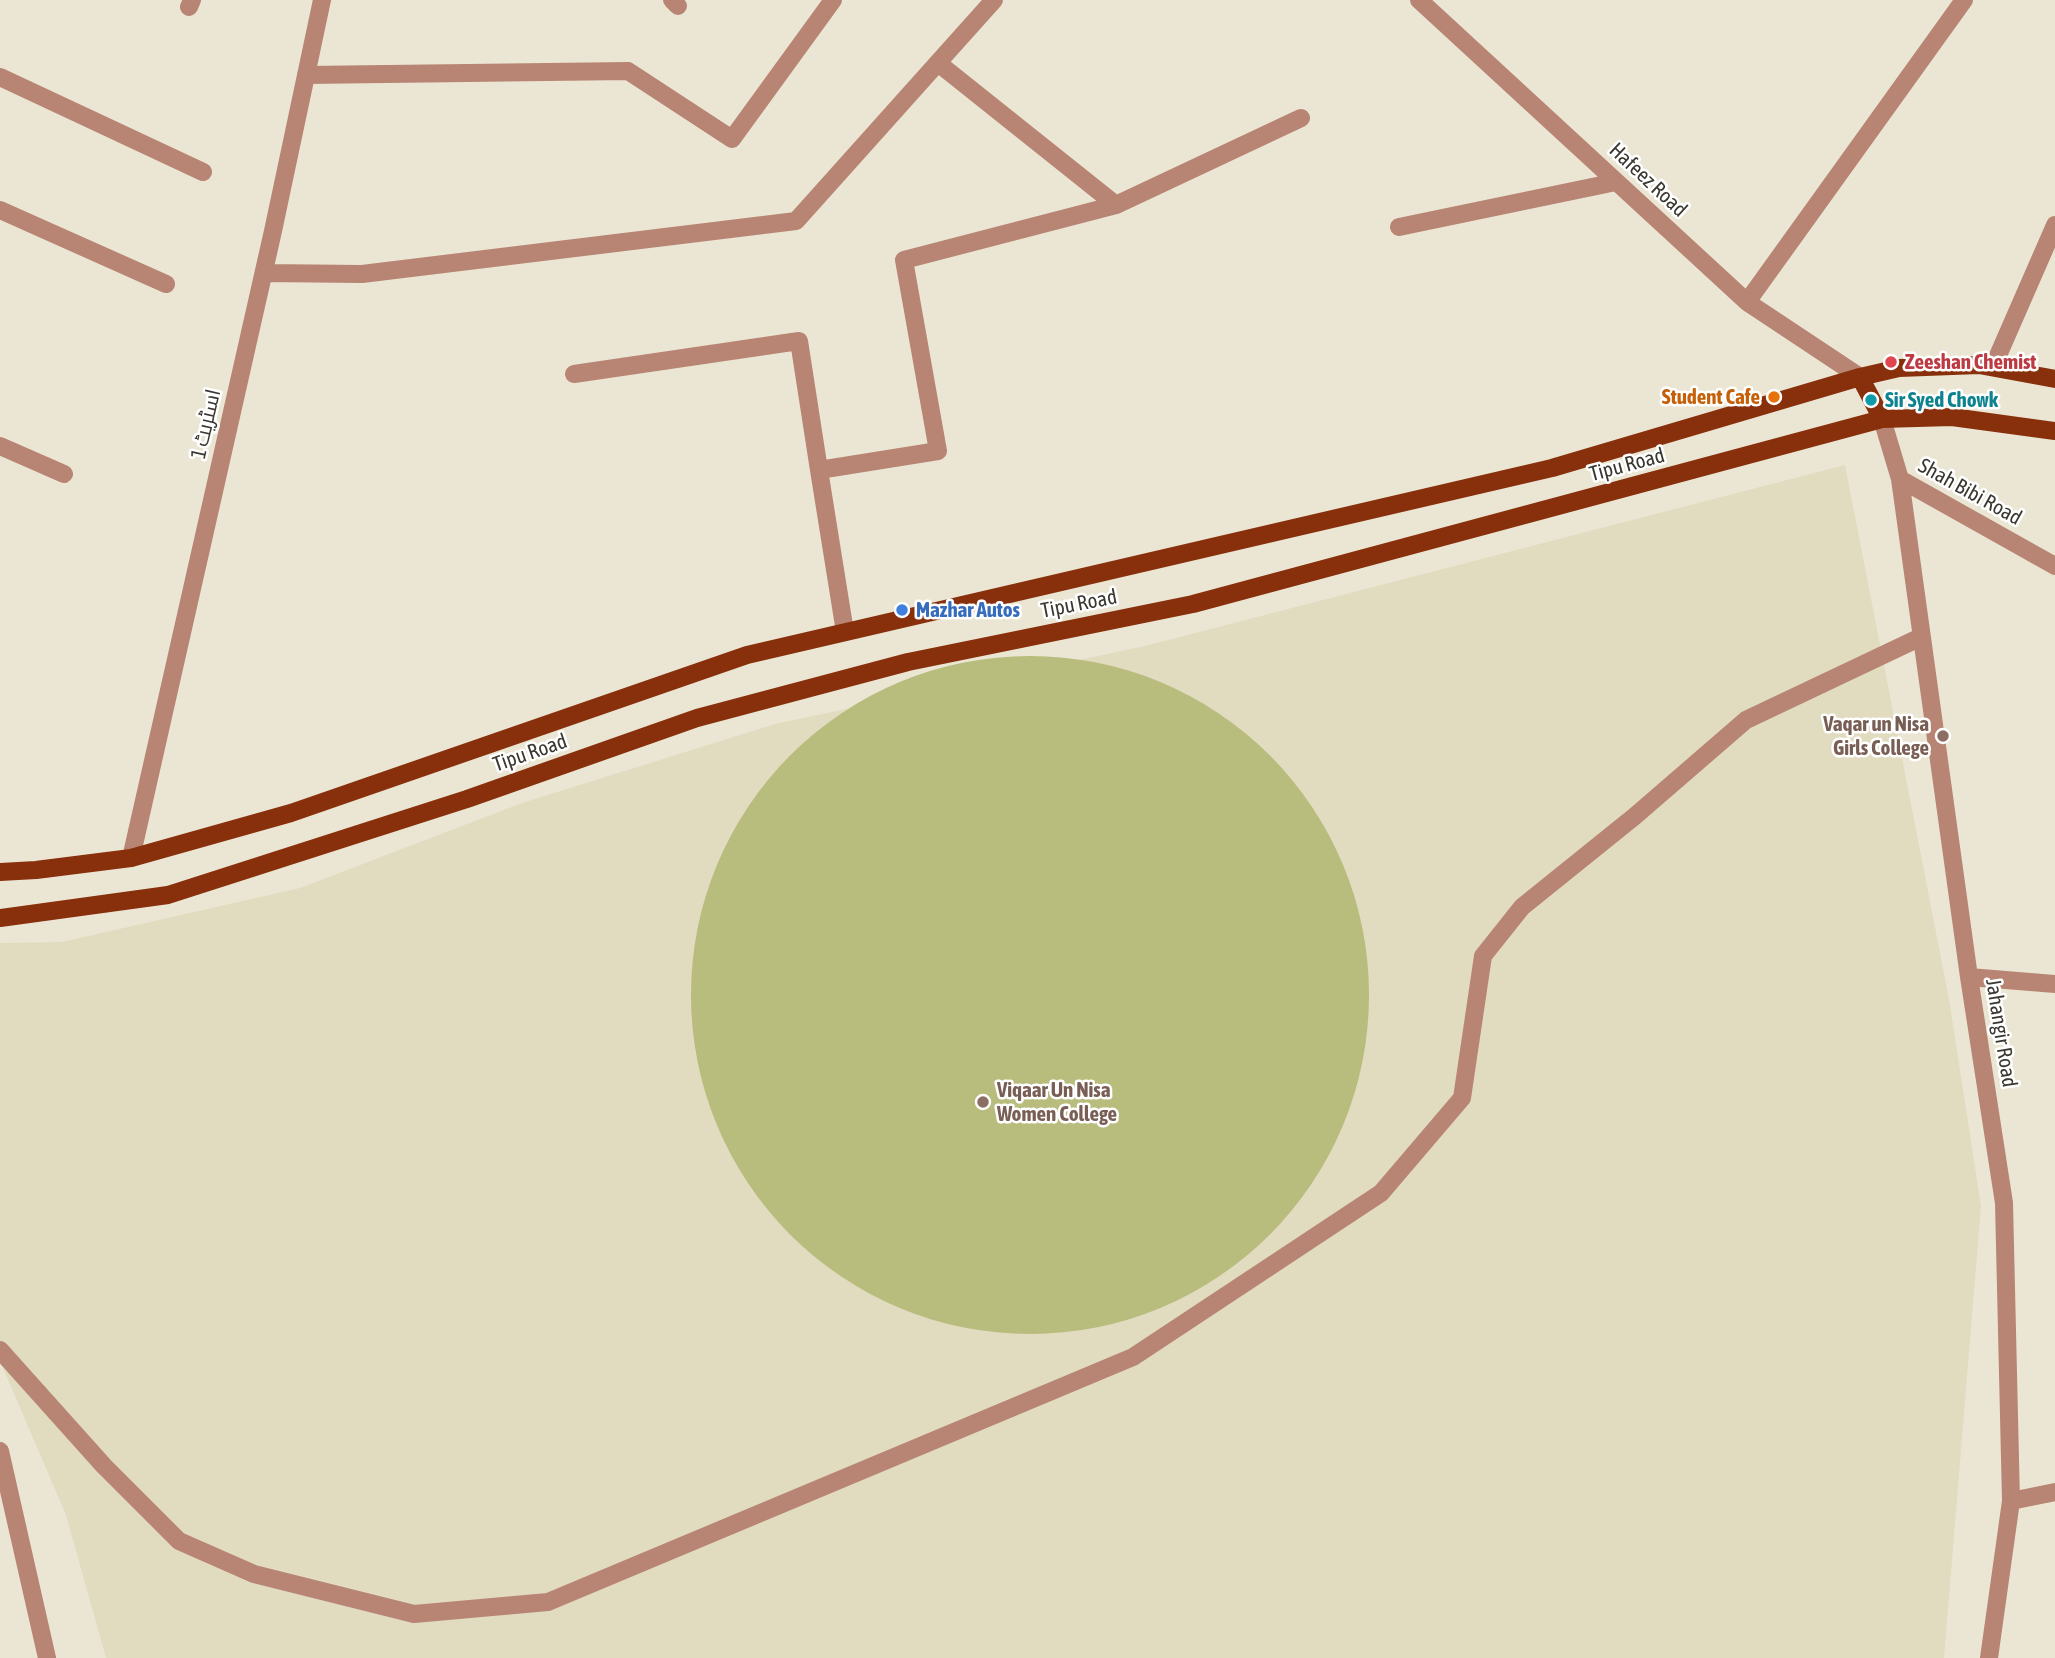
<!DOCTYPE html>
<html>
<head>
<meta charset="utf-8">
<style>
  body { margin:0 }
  canvas { display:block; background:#ebe6d3 }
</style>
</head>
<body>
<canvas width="2055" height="1658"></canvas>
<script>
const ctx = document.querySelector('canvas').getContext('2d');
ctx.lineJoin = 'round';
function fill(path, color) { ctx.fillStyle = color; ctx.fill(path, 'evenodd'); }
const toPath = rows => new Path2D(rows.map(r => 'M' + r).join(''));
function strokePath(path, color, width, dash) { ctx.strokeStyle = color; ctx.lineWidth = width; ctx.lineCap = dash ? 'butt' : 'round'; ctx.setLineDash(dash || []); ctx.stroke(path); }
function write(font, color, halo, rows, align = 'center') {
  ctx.font = font + ' "Asap Condensed",Cairo,sans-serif'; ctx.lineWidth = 5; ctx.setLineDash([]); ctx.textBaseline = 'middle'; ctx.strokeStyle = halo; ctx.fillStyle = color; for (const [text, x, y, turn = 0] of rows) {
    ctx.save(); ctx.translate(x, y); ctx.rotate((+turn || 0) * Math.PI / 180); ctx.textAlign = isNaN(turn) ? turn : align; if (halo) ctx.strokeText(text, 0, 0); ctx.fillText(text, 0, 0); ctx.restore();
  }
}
const built = toPath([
  [1845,465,1949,999,1981,1206,1944,1658,106,1658,66,1515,0,1361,0,943,62,942,300,888,522,803,775,724,1145,646]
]);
const green = toPath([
  '691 995a339 339 0 1 1 678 0a339 339 0 1 1-678 0Z'
]);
const minor = toPath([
  [672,0,678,6],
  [1419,0,1747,302,1860,377],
  [189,7,192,0],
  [938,63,1116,205],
  [306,75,628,71,732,139,833,0],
  [0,77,203,172],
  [0,210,166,284],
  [1399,227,1616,182],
  [264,273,362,274,796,221,994,0],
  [1747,302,1964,0],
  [1993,367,2055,225],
  [574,374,799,341,819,470],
  [1882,419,1900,479,1969,977,2004,1203,2011,1501,1989,1658],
  [0,446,64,474],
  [1900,479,2055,566],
  [845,632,819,470,938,451,904,260,1116,205,1301,118],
  [131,858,273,231,322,0],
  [1969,977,2055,984],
  [0,1350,104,1466,179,1541,254,1574,414,1614,548,1602,1133,1357,1381,1193,1462,1098,1483,956,1522,907,1635,816,1746,720,1921,637],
  [0,1451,47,1658],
  [2011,1501,2055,1492]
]);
const major = toPath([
  [1860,377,1882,419],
  [0,872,36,870,131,858,291,813,747,655,1552,468,1860,377,1899,368,1979,365,2055,379],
  [0,918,168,895,467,799,697,718,908,662,1193,604,1882,419,1952,417,2055,431]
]);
const markers = [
  [1891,362,7,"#e0444e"],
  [1774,397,7,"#e8710a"],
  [1871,400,7,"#0f9aa8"],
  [902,610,7,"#3f7fe0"],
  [1943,736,7,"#8d6e63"],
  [983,1102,7,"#8d6e63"]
];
const streetNames = [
  ["Hafeez Road",1648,180,43],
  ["اسٹریٹ 1",206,424,-77],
  ["Tipu Road",1627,465,-15],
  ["Shah Bibi Road",1970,492,29],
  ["Tipu Road",1079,604,-11],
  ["Tipu Road",530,753,-19],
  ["Jahangir Road",2001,1033,81]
];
const healthNames = [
  ["Zeeshan Chemist",1905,362]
];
const foodNames = [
  ["Student Cafe",1760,397]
];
const cultureNames = [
  ["Sir Syed Chowk",1885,400]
];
const shopNames = [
  ["Mazhar Autos",916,610]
];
const educationNames = [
  ["Vaqar un Nisa",1929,724],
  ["Girls College",1929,748],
  ["Viqaar Un Nisa",997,1090,"left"],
  ["Women College",997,1114,"left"]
];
fill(built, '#e1dbc0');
fill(green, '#b8bc7c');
strokePath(minor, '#b88574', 18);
strokePath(major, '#882f0c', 18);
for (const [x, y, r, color] of markers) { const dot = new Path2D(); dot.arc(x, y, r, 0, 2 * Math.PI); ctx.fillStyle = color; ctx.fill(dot); strokePath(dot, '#fff', 2.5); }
write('21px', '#393730', '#fff', streetNames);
write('bold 21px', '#be3a42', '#fff', healthNames, 'left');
write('bold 21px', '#c56008', '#fff', foodNames, 'right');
write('bold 21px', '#0d838f', '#fff', cultureNames, 'left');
write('bold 21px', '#366cbe', '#fff', shopNames, 'left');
write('bold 21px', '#785e54', '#fff', educationNames, 'right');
</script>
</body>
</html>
